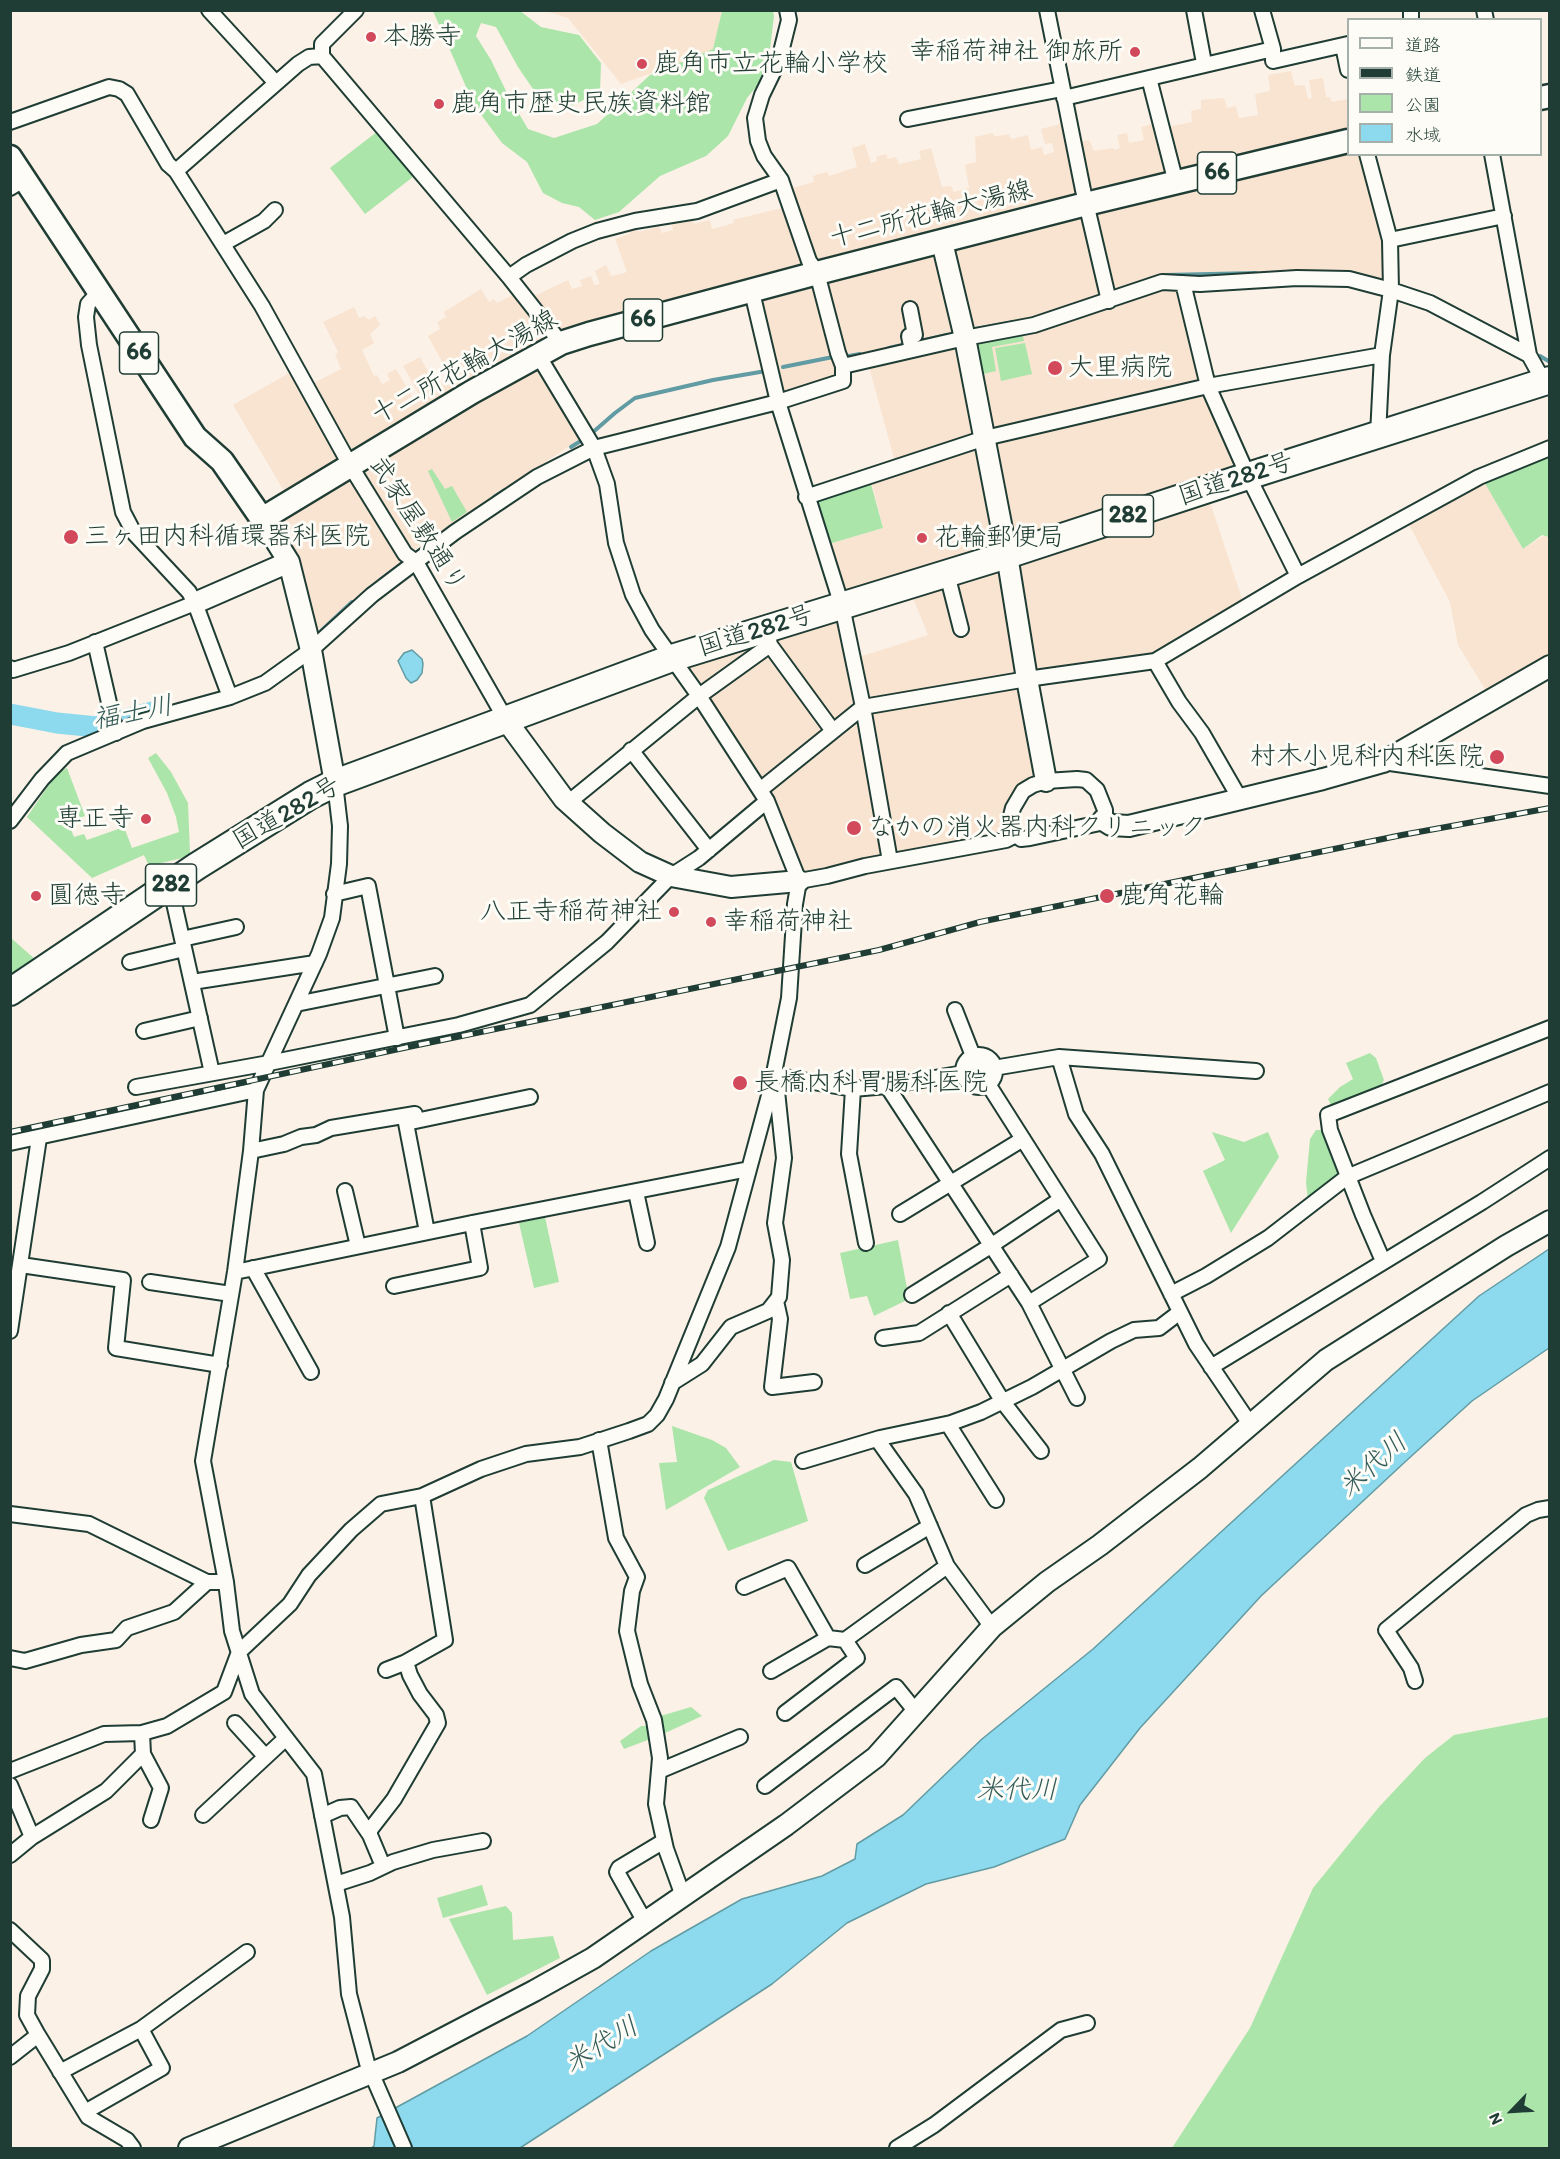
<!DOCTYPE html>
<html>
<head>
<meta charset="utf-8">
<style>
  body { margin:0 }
  #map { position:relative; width:1560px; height:2159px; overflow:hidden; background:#fbf1e6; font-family:Itim,"Klee One",sans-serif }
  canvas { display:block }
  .frame { position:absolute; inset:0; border:12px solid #1f3d34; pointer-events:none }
  .legend { position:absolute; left:1347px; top:18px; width:195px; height:138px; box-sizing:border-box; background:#fdfcf7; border:2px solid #a4b0a9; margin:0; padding:8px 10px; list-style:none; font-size:18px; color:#1f3d34 }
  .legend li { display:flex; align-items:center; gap:12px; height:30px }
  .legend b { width:30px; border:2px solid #a4b0a9 }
  .north { position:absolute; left:1482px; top:2081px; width:60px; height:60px; -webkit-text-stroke:4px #fdfcf7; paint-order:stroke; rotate:245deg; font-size:16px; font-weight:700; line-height:24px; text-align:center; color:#1f3d34 }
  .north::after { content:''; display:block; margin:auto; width:21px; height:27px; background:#1f3d34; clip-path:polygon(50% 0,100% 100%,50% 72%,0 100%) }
</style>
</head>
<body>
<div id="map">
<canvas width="1560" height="2159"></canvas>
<div class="frame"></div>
<ul class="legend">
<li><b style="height:8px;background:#fdfcf7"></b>道路</li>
<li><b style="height:8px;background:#1f3d34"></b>鉄道</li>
<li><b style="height:16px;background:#abe5aa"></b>公園</li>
<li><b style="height:16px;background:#8dd9ed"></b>水域</li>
</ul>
<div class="north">N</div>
</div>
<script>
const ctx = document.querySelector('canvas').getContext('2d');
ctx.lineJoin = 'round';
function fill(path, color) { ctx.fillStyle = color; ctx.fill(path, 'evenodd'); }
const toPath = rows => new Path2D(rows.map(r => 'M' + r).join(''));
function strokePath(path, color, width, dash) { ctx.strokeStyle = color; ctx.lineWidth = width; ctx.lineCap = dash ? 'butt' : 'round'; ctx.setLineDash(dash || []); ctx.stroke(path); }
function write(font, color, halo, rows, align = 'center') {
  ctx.font = font + ' Itim,"Klee One",sans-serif'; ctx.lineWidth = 6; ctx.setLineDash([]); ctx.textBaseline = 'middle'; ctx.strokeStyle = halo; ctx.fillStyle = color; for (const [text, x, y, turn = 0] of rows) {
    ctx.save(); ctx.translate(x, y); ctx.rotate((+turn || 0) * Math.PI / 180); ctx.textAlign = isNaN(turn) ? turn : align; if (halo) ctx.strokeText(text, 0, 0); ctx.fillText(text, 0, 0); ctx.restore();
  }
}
const built = toPath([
  [545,11,746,11,738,43,621,84,568,18],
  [1291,71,1295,86,1305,85,1308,99,1312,98,1309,80,1323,78,1326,97,1330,97,1332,102,1348,99,1348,154,1367,155,1390,240,1391,290,1349,279,1183,283,1208,386,1248,476,1206,490,1243,602,1150,657,1027,679,1046,781,1017,799,1016,835,799,881,767,801,672,658,841,606,822,546,883,528,870,476,984,437,965,338,843,366,843,381,778,402,752,292,559,337,530,298,568,280,572,289,582,286,580,280,591,276,594,285,600,284,595,271,606,265,611,276,627,272,615,239,629,234,626,224,635,221,639,232,659,226,662,233,673,230,670,217,690,212,694,224,710,220,712,229,734,223,733,220,790,206,785,190,814,182,813,176,827,172,829,176,857,167,852,148,865,144,871,163,877,161,876,157,886,154,888,159,896,157,899,164,921,159,919,151,931,148,942,187,951,186,954,192,969,188,965,165,976,162,975,137,993,133,994,136,998,136,1009,134,1011,139,1028,135,1031,150,1042,147,1044,155,1054,152,1052,143,1045,144,1041,129,1069,122,1074,143,1089,140,1094,151,1113,148,1115,150,1120,148,1117,135,1127,133,1129,143,1144,140,1141,127,1156,123,1158,129,1192,122,1191,111,1201,109,1201,100,1224,98,1227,108,1236,106,1239,118,1258,115,1255,94,1270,91,1268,75],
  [908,586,928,635,853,659,842,606],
  [481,289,489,302,494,299,497,303,518,292,555,340,287,496,233,405,289,373,300,390,341,369,335,354,338,352,323,322,354,307,359,318,364,316,369,320,375,316,380,325,370,334,374,343,362,350,374,376,377,375,382,384,390,380,387,374,396,369,414,400,420,396,403,366,420,357,436,386,451,378,428,336,440,329,437,322,446,317,444,312],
  [957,344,978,436,895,462,868,363],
  [527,368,537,371,580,439,410,552,406,558,367,587,320,629,312,626,298,569,281,529,281,520],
  [1483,480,1523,549,1545,535,1549,537,1549,666,1491,699,1458,645,1450,602,1405,517]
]);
const green = toPath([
  [433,11,520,11,541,27,579,35,601,63,600,92,567,108,533,89,518,67,496,27,481,23,476,36,491,60,508,95,528,129,554,138,597,124,650,75,713,49,722,11,773,11,774,16,767,74,747,98,728,136,706,156,660,176,619,212,595,220,579,207,562,203,543,193,527,162,502,143,474,105],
  [378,131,413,177,365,214,330,168],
  [1022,331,1024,341,992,347,996,371,983,374,976,340],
  [1025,343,1032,374,1001,381,995,348],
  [1549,453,1549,537,1542,535,1523,549,1483,480],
  [432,469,445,489,452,486,467,512,452,522,428,471],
  [870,480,883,528,822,546,807,501],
  [156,753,171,772,188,803,190,853,182,858,149,866,144,855,92,878,27,817,57,773,67,768,85,816,68,822,74,837,84,834,87,840,124,827,132,848,179,832,176,817,167,793,148,758],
  [11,938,36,960,11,976],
  [1370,1053,1376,1058,1384,1080,1380,1088,1332,1107,1328,1099,1340,1087,1353,1079,1346,1063],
  [1316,1130,1322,1130,1338,1173,1334,1184,1308,1201,1306,1182,1310,1139],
  [1212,1132,1244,1142,1268,1132,1279,1157,1231,1233,1203,1171,1225,1160],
  [545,1217,559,1282,534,1288,519,1223],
  [898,1240,909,1299,874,1316,867,1296,850,1299,840,1253],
  [672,1426,712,1440,726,1448,740,1467,666,1510,659,1463,677,1462],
  [774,1460,791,1462,808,1521,728,1551,704,1498,708,1490],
  [691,1707,702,1716,663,1734,657,1717],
  [1549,1717,1549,2148,1172,2148,1250,2028,1313,1888,1379,1807,1425,1758,1454,1735],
  [641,1726,649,1726,653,1738,624,1749,620,1741],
  [482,1885,488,1905,443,1918,437,1898],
  [506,1906,512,1913,513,1940,553,1936,560,1958,487,1995,449,1919]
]);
const water = toPath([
  [412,650,422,659,423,664,422,673,417,680,411,683,406,678,398,661,404,653,412,650],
  [1549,1249,1549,1348,1472,1401,1406,1461,1261,1596,1140,1728,1080,1805,1065,1839,994,1867,926,1884,847,1923,772,1984,520,2148,371,2148,374,2146,377,2118,527,2036,651,1951,742,1899,822,1876,855,1859,857,1844,903,1815,982,1739,1093,1649,1479,1296,1549,1249]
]);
const stream = toPath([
  [1127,287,1165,275,1256,273],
  [975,329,1014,322],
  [889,348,947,335],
  [1540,356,1550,362],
  [843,357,860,354],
  [783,367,833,357],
  [592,433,615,413,635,398,713,380,766,371],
  [571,447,579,442],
  [494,497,505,490],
  [380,580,405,561],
  [321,631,352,602]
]);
const river = toPath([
  [10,714,57,723,97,727,160,710]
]);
const street = toPath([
  [209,10,276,83],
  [356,10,322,44,322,56,509,277,561,343],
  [787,10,789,20,779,60,762,95,755,118,758,141,764,156,781,180,809,261,817,273,838,353,843,366],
  [1047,10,1083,190,1109,301],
  [1194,10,1204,63],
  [1262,10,1273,49],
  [1411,10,1411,20],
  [1484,10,1486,20],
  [1343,46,1348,70],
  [1149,78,1176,183],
  [1064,98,1273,49,1273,61,1348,44],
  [908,119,1062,89],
  [10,122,109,87,119,89,127,94,168,164,176,171,262,306,350,465,405,554,416,562,506,720],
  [1367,154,1390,240,1391,290,1382,355,1378,435],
  [1492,154,1529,355,1544,382],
  [176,171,298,64,309,57,322,56],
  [10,188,25,179],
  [1390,240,1504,216],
  [223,244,264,221,275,210],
  [509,277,526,265,572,241,597,231,635,221,697,211,781,180],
  [1183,283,1208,386,1248,476,1298,576],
  [99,292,88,304,86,317,89,345,123,512,134,533,189,592,195,603,230,697],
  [752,292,778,402,842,606,863,707,890,861],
  [910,309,915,335,909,336,912,350],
  [806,497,985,438,1208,386,1382,355],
  [947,574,961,629],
  [95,642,116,733],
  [770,645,833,731],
  [1155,661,1179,702,1202,733,1240,799],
  [10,668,13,670,69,653,195,603],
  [631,750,709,850],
  [1383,762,1550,786],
  [1077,779,1086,780,1097,790,1105,810,1105,815,1100,823,1030,838,1021,839,1016,835,1012,826,1011,816,1013,808,1023,791,1033,785,1046,781,1077,779],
  [335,783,340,826,339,864,332,918,319,954,256,1090,251,1151,235,1272,203,1461,226,1582,232,1631,252,1694,314,1774,342,1917,349,1994,367,2063,404,2148],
  [760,790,863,707,1027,679,1155,661,1298,576,1479,477,1550,448],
  [569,802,699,696,770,645,767,629],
  [10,821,42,779,67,753,143,721,230,697,265,683,311,650,372,595,455,532,537,477,594,448,778,402,843,381,843,366,965,338,1034,325,1162,282,1200,284,1297,278,1349,279,1391,290,1430,303,1529,355],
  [799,881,827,876,865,866,1006,840,1016,835],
  [170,885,212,1073],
  [334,894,368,886,397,1038],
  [182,939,236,927],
  [130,962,184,949],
  [192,982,315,963],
  [296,1004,435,976],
  [955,1010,973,1056,988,1084,1099,1259,1029,1303],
  [144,1031,200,1018],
  '963 1071a16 16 0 1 1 32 0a16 16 0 1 1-32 0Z',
  [1059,1057,1076,1114,1102,1154,1196,1344,1250,1424],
  [774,1075,853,1089,887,1086,1059,1057,1256,1071],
  [887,1086,1029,1303,1077,1398],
  [136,1087,269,1063,459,1025,530,1005,607,942,671,876,699,858,767,801],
  [853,1089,849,1154,866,1243],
  [10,1143,256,1090],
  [251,1151,284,1144,301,1137,316,1135,331,1128,415,1114],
  [345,1191,358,1246],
  [636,1192,647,1243],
  [900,1214,1023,1139],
  [427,1232,406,1123,530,1097],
  [1383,1261,1363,1215,1330,1130,1328,1115,1550,1028],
  [21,1265,123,1280,116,1348,220,1365],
  [253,1268,311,1372],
  [235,1272,472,1223,749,1169],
  [150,1282,231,1294],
  [394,1286,480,1268,472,1223],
  [1171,1294,1206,1276,1268,1238,1347,1177,1550,1092],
  [912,1295,992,1245,1061,1199],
  [776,1301,780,1319,772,1387,814,1382],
  [949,1313,1003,1402,1041,1451],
  [10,1331,39,1138],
  [883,1338,919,1333,1011,1275],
  [1211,1367,1482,1202,1550,1158],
  [672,1383,702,1364,731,1327,768,1311,779,1297,782,1260,775,1223,784,1158,777,1091,771,1088],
  [948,1424,996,1500],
  [877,1439,916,1494,947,1566,992,1627],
  [599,1440,616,1538,637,1577,632,1591,627,1631,640,1684,654,1720,660,1758,656,1804,666,1849,683,1896],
  [803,1461,880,1438,951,1423,981,1412,1032,1387,1111,1341,1134,1330,1159,1328,1180,1312],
  [10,1514,89,1524,207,1582,226,1582],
  [865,1565,930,1526],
  [744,1587,788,1568,828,1638,845,1640],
  [10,1658,25,1661,81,1645,116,1640,127,1628,174,1612,207,1582],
  [386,1670,404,1663,445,1640,422,1496],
  [771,1671,828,1638],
  [1415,1681,1411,1668,1386,1630,1526,1515,1538,1510,1550,1508],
  [785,1713,857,1658,845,1640,947,1566],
  [235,1723,265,1756],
  [10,1771,104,1734,142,1733],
  [659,1771,740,1737],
  [10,1785,32,1837],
  [765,1786,896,1687,917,1713],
  [203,1815,286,1738],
  [322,1816,340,1808,351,1807,370,1835],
  [151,1820,161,1788,143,1754,142,1733,167,1726,224,1692,239,1652,290,1604,309,1575,351,1530,381,1504,422,1496,481,1469,526,1454,580,1447,629,1431,648,1424,657,1415,666,1399,728,1247,771,1088,789,998,795,904,799,881,767,801,699,696,652,630,633,595,616,543,607,484,594,448,538,355],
  [10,1855,32,1837,106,1791,143,1754],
  [383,1866,370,1835,370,1830,394,1799,438,1723,436,1715,420,1694,410,1675,406,1662],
  [336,1884,370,1873,393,1862,433,1850,483,1841],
  [645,1922,617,1872,619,1868,664,1841],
  [10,1930,42,1960,42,1969,28,1996,27,2015,38,2035,88,2117,127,2140,133,2148],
  [10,2057,38,2035],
  [60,2072,141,2029,247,1952],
  [85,2112,162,2068,141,2029],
  [897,2148,934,2125,1061,2030,1087,2023]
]);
const secondary = toPath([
  [942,242,965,338,1007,555,1027,679,1046,781],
  [289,562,311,650,335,783],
  [195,603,289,562,262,519],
  [506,720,564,799,602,833,640,862,671,876,731,887,799,881],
  [1103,820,1111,825,1129,826,1323,779,1383,762,1550,666],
  [189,2148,398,2062,534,1991,593,1958,786,1825,876,1757,992,1627,1047,1582,1100,1545,1200,1468,1326,1360,1506,1246,1550,1221]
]);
const primary = toPath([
  [1540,98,1550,96],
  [10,157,195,437,222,461,262,519,472,392,561,343,589,334,817,273,1086,204,1348,141]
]);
const highway = toPath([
  [10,992,197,866,311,795,335,783,672,658,1007,555,1248,476,1550,380]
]);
const rail = toPath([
  [10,1132,413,1046,879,950,980,922,1402,835,1550,808]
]);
const markers = [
  [371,37,6,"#d1495b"],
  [1135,52,6,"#d1495b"],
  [642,64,6,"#d1495b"],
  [439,104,6,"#d1495b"],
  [1055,368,8,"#d1495b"],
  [71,537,8,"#d1495b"],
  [922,538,6,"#d1495b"],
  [1497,757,8,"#d1495b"],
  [146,819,6,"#d1495b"],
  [854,828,8,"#d1495b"],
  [36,896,6,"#d1495b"],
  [1107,896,8,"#d1495b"],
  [674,912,6,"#d1495b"],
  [711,922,6,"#d1495b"],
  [740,1083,8,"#d1495b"]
];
const shields = [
  [1217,173,39],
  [643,320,39],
  [139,353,39],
  [1128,516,51],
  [171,885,51]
];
const shieldNames = [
  ["66",1217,173],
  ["66",643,320],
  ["66",139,353],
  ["282",1128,516],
  ["282",171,885]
];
const poiNames = [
  ["本勝寺",383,37],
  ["幸稲荷神社 御旅所",1123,52,"right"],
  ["鹿角市立花輪小学校",654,64],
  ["鹿角市歴史民族資料館",451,104],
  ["大里病院",1068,368],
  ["三ヶ田内科循環器科医院",84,537],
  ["花輪郵便局",934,538],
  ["村木小児科内科医院",1484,757,"right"],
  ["専正寺",134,819,"right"],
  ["なかの消火器内科クリニック",868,828],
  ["圓徳寺",48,896],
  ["鹿角花輪",1120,896],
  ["八正寺稲荷神社",662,912,"right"],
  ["幸稲荷神社",723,922],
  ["長橋内科胃腸科医院",754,1083]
];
const streetNames = [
  ["十二所花輪大湯線",931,215,-14],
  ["十二所花輪大湯線",465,368,-29],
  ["国道282号",1236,480,-18],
  ["武家屋敷通り",417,525,57],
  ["国道282号",756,632,-17],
  ["国道282号",287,814,-30]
];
const waterNames = [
  ["福士川",133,714,-11],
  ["米代川",1374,1466,-42],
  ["米代川",1017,1791],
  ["米代川",602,2046,-31]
];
fill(built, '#f9e4d2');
fill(green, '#abe5aa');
fill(water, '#8dd9ed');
strokePath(water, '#619ba3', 1.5);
strokePath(stream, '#619ba3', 4);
strokePath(river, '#8dd9ed', 21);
strokePath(street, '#1f3d34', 18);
strokePath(secondary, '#1f3d34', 24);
strokePath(primary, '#1f3d34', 27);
strokePath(highway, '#1f3d34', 30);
strokePath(street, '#fdfcf7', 14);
strokePath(secondary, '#fdfcf7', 20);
strokePath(primary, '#fdfcf7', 22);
strokePath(highway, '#fdfcf7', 26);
strokePath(rail, '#1f3d34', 6);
strokePath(rail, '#fdfcf7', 4, [11]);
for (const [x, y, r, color] of markers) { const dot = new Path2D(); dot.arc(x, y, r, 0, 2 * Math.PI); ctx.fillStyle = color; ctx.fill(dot); strokePath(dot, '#fdfcf7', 2); }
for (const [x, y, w] of shields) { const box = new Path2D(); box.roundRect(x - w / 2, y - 21, w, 42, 4.5); ctx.fillStyle = '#fdfcf7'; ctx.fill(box); strokePath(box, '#1f3d34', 1.5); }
write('bold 24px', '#1f3d34', null, shieldNames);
write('26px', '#1f3d34', '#fdfcf7', poiNames, 'left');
write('26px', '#1f3d34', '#fdfcf7', streetNames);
write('italic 27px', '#355c59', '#fdfcf7', waterNames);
</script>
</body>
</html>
